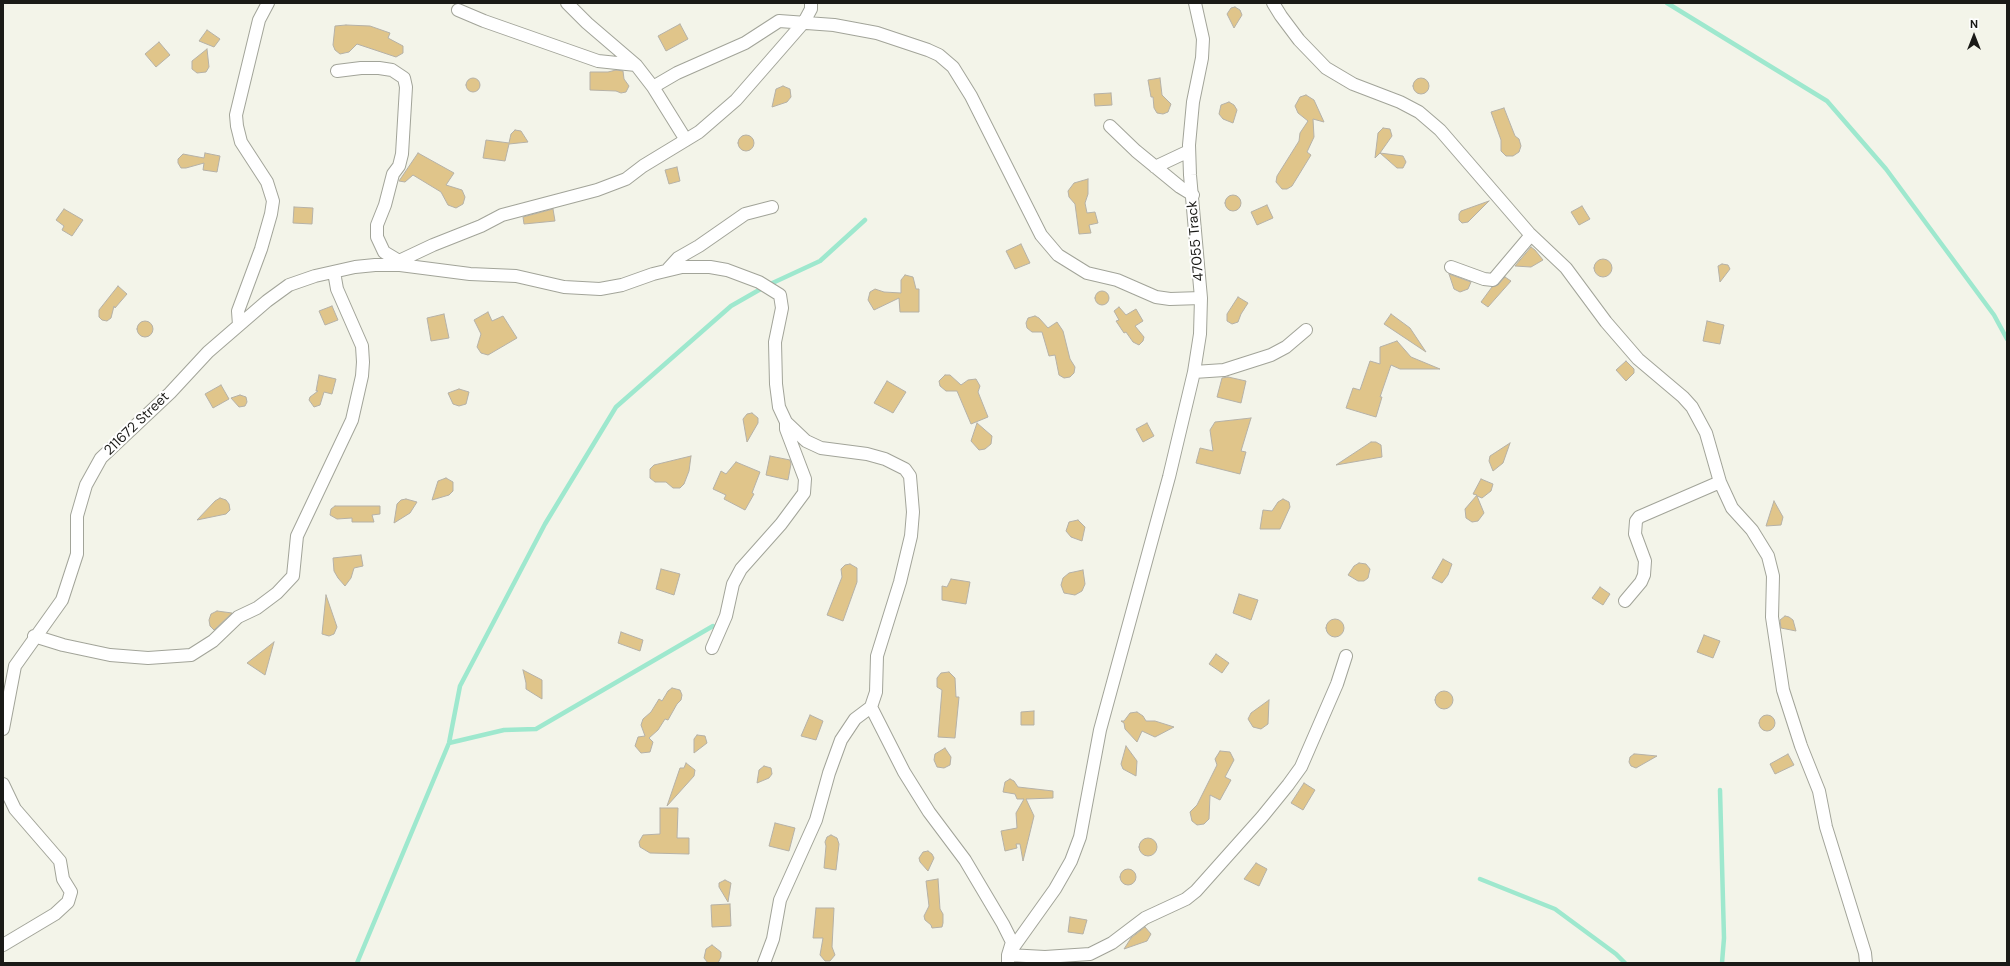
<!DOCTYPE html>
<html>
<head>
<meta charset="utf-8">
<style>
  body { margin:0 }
  #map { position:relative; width:2010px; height:966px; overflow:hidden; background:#f3f4e9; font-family:"DM Sans",sans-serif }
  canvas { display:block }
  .frame { position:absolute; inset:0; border:4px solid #1a1a17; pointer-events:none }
  .north { position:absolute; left:1954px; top:16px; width:40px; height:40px; -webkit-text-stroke:3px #fff; paint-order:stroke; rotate:0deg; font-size:11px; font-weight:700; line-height:16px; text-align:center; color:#1a1a17 }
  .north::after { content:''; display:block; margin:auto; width:14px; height:18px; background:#1a1a17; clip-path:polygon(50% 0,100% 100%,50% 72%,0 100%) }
</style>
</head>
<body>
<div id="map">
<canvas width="2010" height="966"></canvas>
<div class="frame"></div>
<div class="north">N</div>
</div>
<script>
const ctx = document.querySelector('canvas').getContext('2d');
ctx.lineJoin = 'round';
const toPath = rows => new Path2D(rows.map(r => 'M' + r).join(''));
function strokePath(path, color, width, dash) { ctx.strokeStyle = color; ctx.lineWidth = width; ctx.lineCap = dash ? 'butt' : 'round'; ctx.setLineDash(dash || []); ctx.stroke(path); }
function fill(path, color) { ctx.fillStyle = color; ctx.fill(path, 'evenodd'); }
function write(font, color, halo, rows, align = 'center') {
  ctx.font = font + ' "DM Sans",sans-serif'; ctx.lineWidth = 4; ctx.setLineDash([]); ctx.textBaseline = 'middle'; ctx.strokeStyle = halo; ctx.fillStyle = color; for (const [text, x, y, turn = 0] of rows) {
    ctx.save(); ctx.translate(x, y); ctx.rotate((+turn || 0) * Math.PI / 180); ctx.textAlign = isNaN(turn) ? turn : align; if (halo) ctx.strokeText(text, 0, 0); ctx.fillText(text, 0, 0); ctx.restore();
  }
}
const stream = toPath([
  [1667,3,1827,101,1886,169,1994,315,2007,339],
  [449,743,504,730,536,729,713,626],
  [1720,790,1724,938,1722,963],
  [1480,879,1555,909,1616,954,1625,963],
  [357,963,449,743,460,686,545,524,616,407,731,306,766,286,820,261,865,220]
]);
const building = toPath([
  [1235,7,1240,10,1242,15,1234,28,1227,14,1231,8,1235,7],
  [680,24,688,39,666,51,658,36,680,24],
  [346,25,370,26,390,33,388,38,403,46,403,53,396,57,357,44,349,52,340,54,335,50,333,45,335,26,346,25],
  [207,30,220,39,214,47,199,41,207,30],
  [159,42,170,55,156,67,145,54,159,42],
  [207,49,209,67,206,72,197,73,192,69,192,61,207,49],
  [616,70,623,71,624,79,629,86,626,92,621,93,616,91,590,90,590,72,608,72,616,70],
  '1413 86a8 8 0 1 1 16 0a8 8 0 1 1-16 0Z',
  [1160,78,1162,95,1171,104,1168,112,1163,114,1157,113,1154,108,1153,97,1151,97,1148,80,1160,78],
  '466 85a7 7 0 1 1 14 0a7 7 0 1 1-14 0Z',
  [783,86,790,89,791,97,787,102,772,107,776,89,783,86],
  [1111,93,1112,105,1095,106,1094,94,1111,93],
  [1306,95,1314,100,1324,122,1313,119,1314,137,1307,152,1311,155,1292,186,1287,189,1282,189,1276,182,1277,176,1299,141,1300,133,1308,121,1298,113,1295,106,1300,97,1306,95],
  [1229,102,1234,105,1237,110,1233,123,1223,119,1219,114,1221,105,1229,102],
  [1504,108,1515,136,1519,139,1521,146,1519,152,1513,156,1506,156,1501,151,1501,140,1491,112,1504,108],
  [1383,128,1390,129,1392,136,1380,153,1403,156,1406,162,1403,168,1397,168,1380,153,1375,158,1378,133,1383,128],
  [515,130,521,131,528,142,509,144,505,161,483,158,486,140,509,143,511,134,515,130],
  '738 143a8 8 0 1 1 16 0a8 8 0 1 1-16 0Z',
  [205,153,220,156,217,172,203,170,204,163,186,168,181,168,178,163,178,159,183,154,204,158,205,153],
  [418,153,454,173,446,185,462,190,465,197,463,204,456,208,448,205,441,192,413,175,405,182,399,181,418,153],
  [677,167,680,181,669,184,665,170,677,167],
  [1088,179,1088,194,1085,203,1087,213,1095,212,1098,223,1089,225,1091,233,1079,234,1075,204,1069,197,1068,191,1074,183,1088,179],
  '1225 203a8 8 0 1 1 16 0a8 8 0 1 1-16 0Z',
  [1489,201,1468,222,1462,223,1459,220,1459,214,1461,211,1489,201],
  [1267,205,1273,218,1257,225,1251,212,1267,205],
  [1582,206,1590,219,1579,225,1571,212,1582,206],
  [294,207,313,208,312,224,293,223,294,207],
  [64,209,83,220,72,236,62,230,64,226,56,220,64,209],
  [553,209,555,221,524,224,523,217,553,209],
  [1021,244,1030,263,1015,269,1006,251,1021,244],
  [1531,247,1535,250,1543,260,1531,267,1515,266,1531,247],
  '1594 268a9 9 0 1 1 18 0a9 9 0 1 1-18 0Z',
  [1722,264,1728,265,1730,269,1720,282,1718,266,1722,264],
  [1449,274,1471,282,1468,289,1460,292,1454,289,1449,274],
  [905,275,913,277,916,289,919,289,919,312,900,312,899,298,874,310,868,300,870,292,875,289,884,292,901,293,901,280,905,275],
  [1505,277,1511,281,1488,307,1481,302,1492,287,1498,285,1505,277],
  [118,286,127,294,115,308,114,306,111,318,107,321,102,320,99,317,99,310,118,286],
  '1095 298a7 7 0 1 1 14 0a7 7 0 1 1-14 0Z',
  [1238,297,1248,303,1241,314,1238,322,1232,324,1227,321,1227,314,1238,297],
  [332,306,338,320,325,325,319,311,332,306],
  [1119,307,1126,315,1136,309,1143,321,1135,326,1144,337,1143,341,1139,345,1133,342,1126,332,1124,333,1116,321,1119,320,1114,311,1119,307],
  [488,312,492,321,503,316,517,338,488,355,481,353,477,347,481,334,474,320,488,312],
  [444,314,449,338,431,341,427,318,444,314],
  [1391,314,1410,328,1426,352,1384,324,1391,314],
  [1035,316,1039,318,1048,328,1057,322,1063,331,1070,359,1075,367,1074,373,1070,377,1064,378,1059,375,1055,355,1049,356,1042,332,1032,332,1027,328,1026,323,1028,318,1035,316],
  '137 329a8 8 0 1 1 16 0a8 8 0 1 1-16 0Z',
  [1707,321,1724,325,1720,344,1703,341,1707,321],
  [1397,341,1411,357,1440,369,1400,369,1391,365,1380,397,1382,397,1376,417,1346,408,1353,388,1360,390,1370,361,1380,364,1380,347,1397,341],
  [1626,361,1634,369,1634,373,1626,381,1616,370,1626,361],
  [319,375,336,379,332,394,324,392,320,405,314,407,309,400,310,397,318,391,316,391,319,375],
  [945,375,950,375,961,385,968,380,976,379,980,386,978,392,988,417,971,424,957,391,946,391,940,386,939,381,945,375],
  [1228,377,1246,381,1241,403,1217,397,1222,378,1228,377],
  [887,381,906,392,893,413,874,403,887,381],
  [221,385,229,399,213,408,205,394,221,385],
  [459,389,469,392,466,404,459,406,453,404,448,393,459,389],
  [240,395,246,397,247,402,245,406,239,407,231,398,240,395],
  [752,413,758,418,758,423,747,442,743,419,747,414,752,413],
  [1251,418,1241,451,1246,452,1240,474,1196,463,1200,448,1213,451,1210,430,1215,422,1251,418],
  [977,423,992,436,991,444,985,449,979,450,971,441,977,423],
  [1147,423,1154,436,1143,442,1136,429,1147,423],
  [1371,442,1376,442,1381,445,1382,457,1336,465,1371,442],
  [1510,443,1503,463,1493,471,1489,461,1490,456,1510,443],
  [691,456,689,471,684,484,680,488,673,488,666,482,655,482,650,478,650,469,654,465,691,456],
  [770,456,790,460,791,464,788,480,766,475,770,456],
  [736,462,760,472,752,493,754,494,745,510,724,499,726,495,713,489,721,471,726,474,736,462],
  [446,478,453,482,453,491,449,495,432,500,438,481,446,478],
  [1481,479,1493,484,1491,491,1482,498,1477,496,1484,513,1478,521,1472,522,1466,518,1465,509,1477,495,1473,494,1481,479],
  [220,498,226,500,229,504,230,510,226,514,197,520,215,501,220,498],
  [406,499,417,502,410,513,394,523,397,504,401,500,406,499],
  [1283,499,1289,502,1290,507,1280,529,1260,529,1263,510,1272,511,1278,502,1283,499],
  [1774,501,1783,517,1781,525,1766,526,1774,501],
  [335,506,380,506,380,514,372,515,374,522,352,522,352,518,337,519,330,515,331,509,335,506],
  [1078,520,1085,527,1082,541,1071,537,1066,531,1069,522,1078,520],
  [361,555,363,566,354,568,351,578,345,586,338,578,334,571,333,558,361,555],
  [1443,559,1452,564,1448,575,1442,583,1432,578,1443,559],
  [1359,563,1366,564,1370,569,1368,578,1364,581,1358,581,1348,575,1354,566,1359,563],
  [850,564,857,568,857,582,843,621,827,615,842,577,841,569,845,565,850,564],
  [661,569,680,574,674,595,656,589,661,569],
  [1083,570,1085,584,1082,591,1075,595,1064,593,1061,585,1063,578,1069,573,1083,570],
  [951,579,970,582,966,604,942,600,942,586,947,587,951,579],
  [1600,587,1610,594,1603,605,1592,598,1600,587],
  [1239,594,1258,600,1251,620,1233,613,1239,594],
  [326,595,337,627,334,634,329,636,322,634,326,595],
  [217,611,232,613,214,630,210,626,209,620,211,614,217,611],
  [1785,616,1789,617,1793,620,1796,631,1781,628,1780,620,1785,616],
  '1326 628a9 9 0 1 1 18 0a9 9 0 1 1-18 0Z',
  [621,632,643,640,640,651,618,643,621,632],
  [1704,635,1720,641,1713,658,1697,652,1704,635],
  [274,642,265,675,247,663,274,642],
  [1216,654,1229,663,1222,673,1209,664,1216,654],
  [523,670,542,680,542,699,526,689,526,683,523,670],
  [949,672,955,678,956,697,959,697,955,738,938,737,942,690,937,687,937,678,941,673,949,672],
  [672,688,680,690,682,695,681,700,677,704,668,720,665,719,658,730,649,738,653,742,650,752,641,753,635,746,638,737,645,736,641,725,643,719,651,712,659,699,662,701,668,691,672,688],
  '1435 700a9 9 0 1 1 18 0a9 9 0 1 1-18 0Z',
  [1269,700,1268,724,1261,729,1253,727,1248,719,1251,713,1269,700],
  [1034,711,1034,725,1021,725,1021,712,1034,711],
  [1137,712,1143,716,1146,721,1155,721,1174,727,1155,737,1142,731,1137,742,1125,729,1124,723,1121,721,1124,721,1130,713,1137,712],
  [810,715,823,721,816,740,801,736,810,715],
  '1759 723a8 8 0 1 1 16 0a8 8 0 1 1-16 0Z',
  [697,735,705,736,707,743,694,753,694,739,697,735],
  [1126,746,1137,761,1136,776,1123,769,1121,764,1126,746],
  [945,748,951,757,950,765,944,768,937,767,934,760,935,754,945,748],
  [1220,751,1230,752,1234,760,1225,777,1231,780,1220,800,1210,795,1209,819,1204,824,1197,825,1192,821,1190,812,1197,805,1217,765,1215,759,1220,751],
  [1634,754,1636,754,1657,756,1636,768,1631,766,1629,762,1630,757,1634,754],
  [1788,754,1794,765,1775,774,1770,764,1788,754],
  [686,763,695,770,694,776,667,806,680,768,684,768,686,763],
  [764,766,771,768,772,774,769,778,757,783,759,770,764,766],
  [1010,779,1014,781,1018,787,1053,791,1053,798,1026,799,1034,816,1023,861,1020,844,1016,844,1017,848,1005,851,1001,831,1017,828,1016,813,1024,799,1017,799,1015,794,1003,792,1005,782,1010,779],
  [1304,783,1315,790,1303,810,1291,803,1304,783],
  [660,808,678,808,677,838,689,838,689,854,650,853,640,847,639,842,643,835,660,834,660,808],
  [775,823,795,828,789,851,769,846,775,823],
  [831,835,837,838,839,844,836,870,824,868,826,846,825,842,827,837,831,835],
  '1139 847a9 9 0 1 1 18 0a9 9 0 1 1-18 0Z',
  [928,851,932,854,934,858,928,871,920,862,919,858,923,852,928,851],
  [1256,863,1267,869,1259,886,1244,879,1256,863],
  '1120 877a8 8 0 1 1 16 0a8 8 0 1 1-16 0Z',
  [938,879,940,909,943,914,943,923,942,927,932,928,931,925,925,920,924,916,929,906,926,881,938,879],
  [725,880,731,883,728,902,719,887,719,883,725,880],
  [730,904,731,926,712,927,711,905,730,904],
  [816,908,834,908,832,947,835,955,830,961,825,961,820,955,823,938,813,938,816,908],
  [1070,917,1087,920,1083,934,1068,932,1070,917],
  [1145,927,1151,934,1147,941,1124,949,1131,938,1145,927],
  [712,945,721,952,721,957,718,963,708,963,704,958,706,949,712,945]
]);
const minor = toPath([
  [567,3,587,23,636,65,653,87,686,140],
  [1273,3,1281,16,1299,40,1326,68,1353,84,1400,102,1419,112,1440,130,1529,233,1566,268,1606,322,1638,359,1683,397,1692,407,1706,433,1720,482,1732,508,1752,530,1768,556,1773,576,1772,617,1783,690,1801,746,1819,791,1826,827,1865,953,1866,963],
  [458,10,484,21,598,61,636,65],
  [337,71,361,68,379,68,392,70,404,78,406,87,402,154,399,166,393,174,385,205,377,225,377,237,384,252,399,261],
  [653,87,677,73,745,43,779,21,834,25,877,33,928,50,939,55,953,67,971,96,1041,235,1058,255,1087,273,1117,280,1156,297,1170,299,1201,298],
  [1110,126,1136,151,1180,187,1193,195],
  [1155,167,1189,151],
  [400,265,399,261,433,245,481,226,502,215,597,190,626,179,643,166,699,132,736,100,804,22,811,9,811,3],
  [1451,267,1484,279,1493,280,1531,235],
  [668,269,678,258,699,246,745,214,772,207],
  [239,325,238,311,261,249,271,214,273,201,267,182,241,142,237,126,236,115,259,20,268,3],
  [1194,372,1224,370,1271,355,1286,347,1306,330],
  [1625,601,1641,582,1644,575,1645,561,1635,534,1636,521,1639,517,1720,482],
  [34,636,63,645,110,655,148,658,191,655,213,641,238,617,257,608,277,593,293,576,297,536,352,420,362,376,363,362,362,346,337,289,334,272],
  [712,648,726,616,733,584,741,569,781,524,804,493,805,479,786,429,786,422],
  [3,729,15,666,62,600,77,554,77,516,86,485,101,458,170,393,208,352,267,301,289,285,315,276,355,267,375,265,400,265,470,274,516,276,564,287,600,289,622,285,653,274,682,267,710,267,727,270,759,282,780,295,782,308,775,342,776,384,779,407,786,422,806,441,821,448,867,454,885,459,905,469,910,476,913,512,911,536,900,582,877,656,876,692,871,707,904,772,929,812,965,860,1003,924,1012,942,1008,955,1008,963],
  [3,784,15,809,60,861,63,879,71,892,68,902,55,914,3,945],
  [1010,952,1055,889,1071,861,1080,837,1100,730,1169,477,1194,372,1200,334,1201,298,1190,175,1189,145,1193,102,1202,58,1203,39,1195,3],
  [1008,955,1045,957,1090,954,1112,943,1145,918,1186,899,1196,891,1262,817,1288,785,1301,767,1337,684,1346,656],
  [764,963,773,939,780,900,816,820,829,773,841,740,855,719,871,707]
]);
const streetNames = [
  ["47055 Track",1196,241,-95],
  ["211672 Street",137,424,-44]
];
strokePath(stream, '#9ee8ce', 4.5);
fill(building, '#e0c58a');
strokePath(building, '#b5b1a7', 1);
strokePath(minor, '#a2a499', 14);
strokePath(minor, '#fff', 12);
write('14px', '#1a1a17', '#fff', streetNames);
</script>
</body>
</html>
